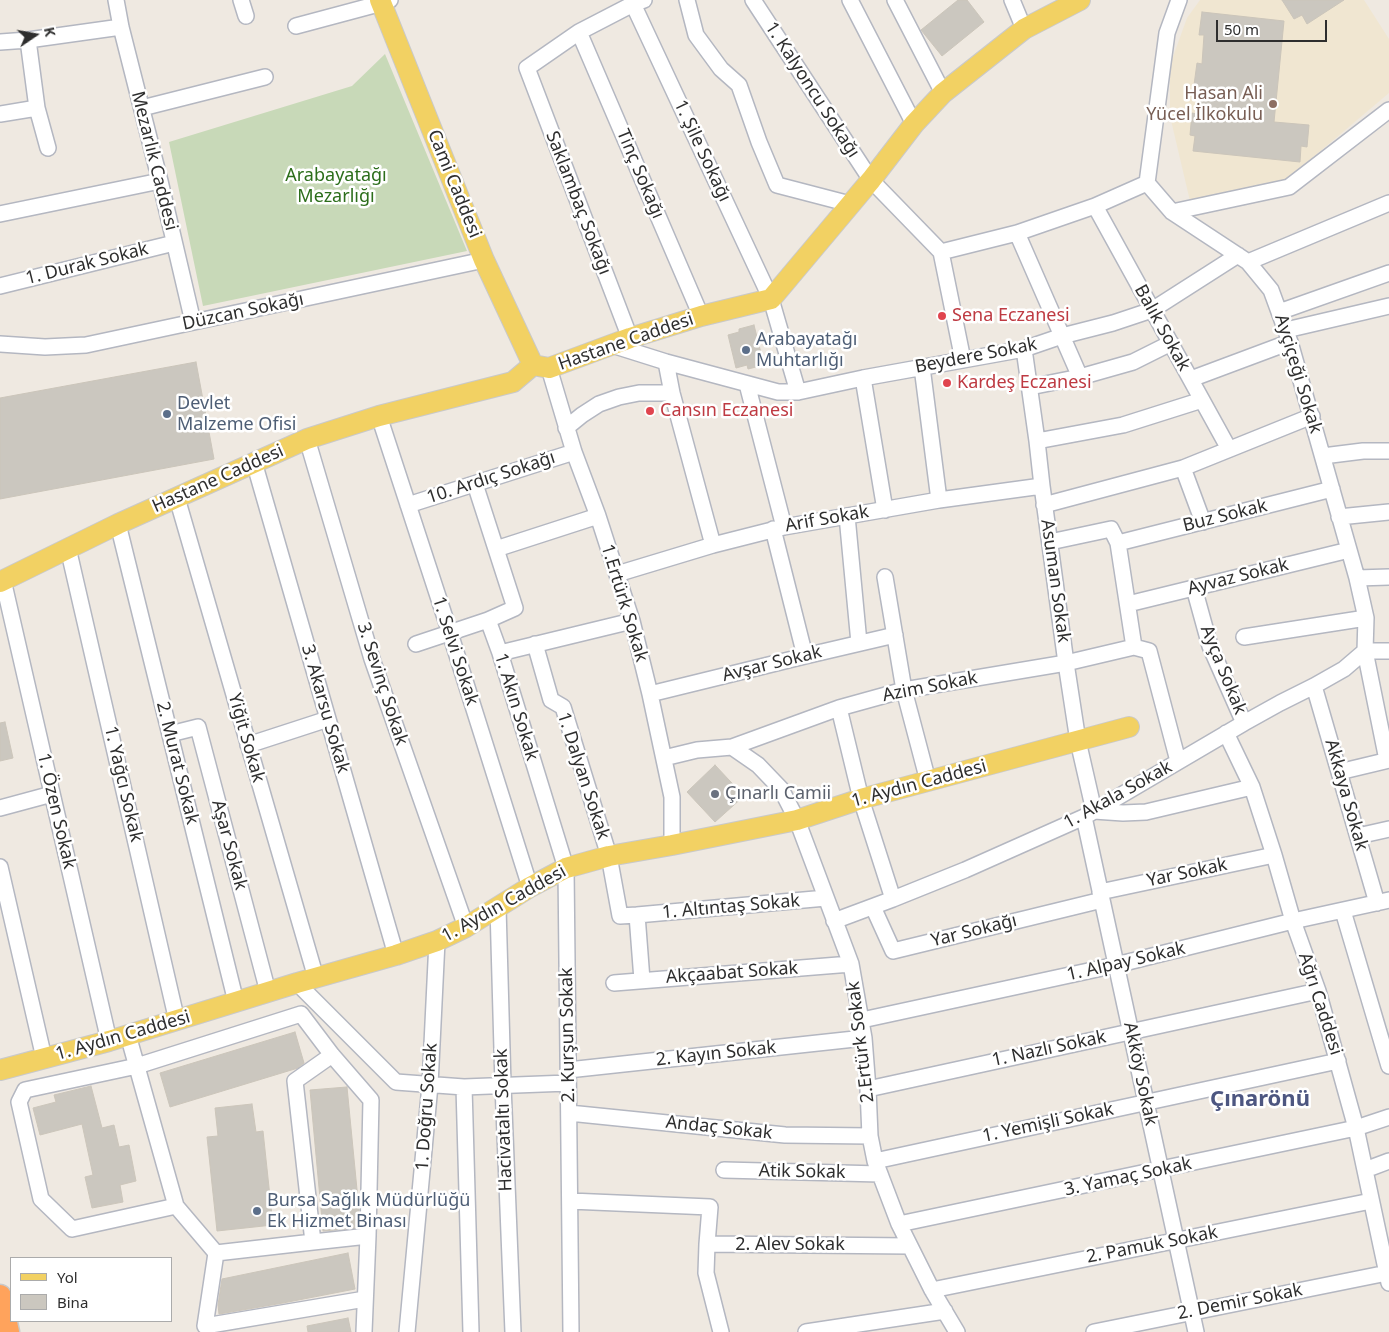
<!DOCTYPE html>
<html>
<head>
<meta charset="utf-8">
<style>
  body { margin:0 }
  #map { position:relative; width:1389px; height:1332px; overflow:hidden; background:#efe9e1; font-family:"Noto Sans",sans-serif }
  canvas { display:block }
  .legend { position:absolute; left:10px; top:1257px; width:162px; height:65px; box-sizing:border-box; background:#fff; border:1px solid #ababab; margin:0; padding:6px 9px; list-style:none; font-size:15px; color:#2e2e2e }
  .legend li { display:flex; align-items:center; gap:10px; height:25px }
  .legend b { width:25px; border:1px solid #ababab }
  .north { position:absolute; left:10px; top:10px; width:50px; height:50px; -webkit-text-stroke:4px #fff; paint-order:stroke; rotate:78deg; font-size:14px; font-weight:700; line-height:20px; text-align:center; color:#2e2e2e }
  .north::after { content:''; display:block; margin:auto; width:18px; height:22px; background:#2e2e2e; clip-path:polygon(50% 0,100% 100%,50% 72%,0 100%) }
  .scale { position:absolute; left:1216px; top:20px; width:111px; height:22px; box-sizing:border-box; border:2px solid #2e2e2e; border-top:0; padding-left:6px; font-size:15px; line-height:18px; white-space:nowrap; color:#2e2e2e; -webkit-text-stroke:4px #fff; paint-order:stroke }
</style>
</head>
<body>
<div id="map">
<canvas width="1389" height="1332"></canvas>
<ul class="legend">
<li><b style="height:6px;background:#f2d163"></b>Yol</li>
<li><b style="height:14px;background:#cbc7bf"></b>Bina</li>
</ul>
<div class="north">K</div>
<div class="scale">50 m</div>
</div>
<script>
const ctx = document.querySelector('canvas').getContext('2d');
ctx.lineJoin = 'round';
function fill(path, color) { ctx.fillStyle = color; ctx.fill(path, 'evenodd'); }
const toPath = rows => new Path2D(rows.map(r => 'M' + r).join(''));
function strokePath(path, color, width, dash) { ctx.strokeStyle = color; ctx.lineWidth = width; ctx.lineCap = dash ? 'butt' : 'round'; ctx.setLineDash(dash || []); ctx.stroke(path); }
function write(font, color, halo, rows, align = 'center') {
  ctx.font = font + ' "Noto Sans",sans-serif'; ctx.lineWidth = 5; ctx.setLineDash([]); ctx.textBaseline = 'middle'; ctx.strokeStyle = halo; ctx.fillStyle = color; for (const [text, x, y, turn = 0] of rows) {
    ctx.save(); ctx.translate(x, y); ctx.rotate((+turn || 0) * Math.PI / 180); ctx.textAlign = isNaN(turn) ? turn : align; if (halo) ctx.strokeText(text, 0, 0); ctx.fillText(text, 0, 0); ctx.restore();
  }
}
const education = toPath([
  [1200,0,1364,0,1389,39,1389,93,1285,181,1190,201,1170,116,1170,65,1187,18]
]);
const cemetery = toPath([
  [385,54,467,251,203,306,169,142,352,86]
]);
const building = toPath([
  [958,0,967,0,984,22,942,56,921,30,958,0],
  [1282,0,1344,0,1307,24,1302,15,1294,19,1282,0],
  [1202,12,1284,21,1274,122,1309,125,1307,147,1301,146,1300,162,1193,151,1195,136,1190,135,1192,113,1197,114,1199,86,1194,85,1197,63,1202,64,1204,35,1199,35,1202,12],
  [754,325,764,365,748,369,747,365,736,368,728,335,739,332,739,329,754,325],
  [196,362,214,459,0,499,0,398,196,362],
  [5,722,13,758,0,761,0,723,5,722],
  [715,765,744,796,715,822,687,792,715,765],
  [295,1032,304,1063,298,1068,170,1107,160,1073,295,1032],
  [91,1086,102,1128,114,1125,119,1147,129,1145,136,1181,120,1185,123,1202,92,1208,85,1177,93,1175,82,1124,40,1135,33,1108,56,1102,54,1095,91,1086],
  [347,1087,359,1210,359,1228,323,1231,310,1090,347,1087],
  [252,1104,256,1132,263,1131,273,1225,217,1231,207,1137,218,1136,215,1108,252,1104],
  [348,1253,355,1289,283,1303,219,1314,218,1305,222,1279,348,1253],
  [348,1318,351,1332,308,1332,307,1326,348,1318]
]);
const minor = toPath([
  [116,0,121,27,160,181,193,322],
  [241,0,246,16],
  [687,0,696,35,721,69,739,85,759,142,777,185,850,204],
  [753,0,871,180,941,252,963,360],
  [850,0,914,124],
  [895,0,943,93],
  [1012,0,1024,29],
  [633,4,771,299,798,392],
  [296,26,382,3,390,0],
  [579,32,701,316],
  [0,42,28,40,121,27],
  [37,108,48,148],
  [142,108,265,77],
  [0,114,37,108,28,40],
  [1147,183,1172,212,1248,262,1271,290,1290,342,1357,578,1366,618,1365,651,1387,760],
  [1147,183,1167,33,1179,0],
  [1095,206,1229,449],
  [1172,212,1289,187,1389,110],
  [0,214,160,181],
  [1017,233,1080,377],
  [941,252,1017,233,1095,206,1147,183],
  [1248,262,1389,203],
  [0,286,174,243],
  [1279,312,1389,273],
  [1286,330,1389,306],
  [630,338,527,68,579,32,633,4,644,0],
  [0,344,45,347,86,345,484,260],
  [612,345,666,362,778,392,798,392,863,378,1024,349,1062,336,1113,323,1152,310,1238,255],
  [1024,349,1037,441,1042,486,1066,663,1078,741,1094,811,1123,813,1146,812,1252,787],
  [666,362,672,393,713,545],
  [922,367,939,500],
  [549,368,574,452,598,516,632,621,650,694,672,797,672,845],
  [863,378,885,510],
  [1191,379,1290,342],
  [747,384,784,527],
  [1030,387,1080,377,1133,362,1171,343],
  [379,416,450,633,530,887],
  [566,428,582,415,599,404,619,397,639,393,672,393],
  [307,439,372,659,466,927],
  [1037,441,1123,425,1202,400],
  [1323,456,1363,451,1389,451],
  [254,462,396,955],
  [1183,468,1203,522],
  [475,484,515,608,488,620],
  [177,498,316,978],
  [408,505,574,452],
  [1044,505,1183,468,1312,416],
  [847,516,859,643],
  [1339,517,1389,512],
  [118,524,236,1002],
  [773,529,805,656],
  [1050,542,1111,529,1118,543,1134,647,1149,651,1178,761],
  [1118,543,1332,489],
  [68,548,177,1021],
  [496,549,598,516],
  [617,574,713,545,784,527,939,500,1042,486],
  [885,577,904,690,928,781],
  [1357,578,1389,577],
  [3,580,109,1041],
  [1194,588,1210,646,1244,723],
  [1128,604,1349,550],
  [1244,637,1366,618],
  [416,644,488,620,500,653,566,868,571,1332],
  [535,644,551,700,563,707,609,856,620,916,637,915,642,980],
  [500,653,632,621],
  [1314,686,1377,903],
  [650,694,805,656,895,635],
  [839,708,861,799,893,899],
  [1226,733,1252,787,1274,855,1293,921,1318,991,1356,1128,1389,1283],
  [170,734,198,727,268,992],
  [248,745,328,719],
  [732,747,839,708,904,690,1066,663,1134,647],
  [664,758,697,750,732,747,758,765,781,789,797,820,851,964,864,1038,868,1089,870,1136,875,1161,899,1224,932,1290,957,1332],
  [1339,772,1389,760],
  [0,808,52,794],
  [1084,817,1196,1332],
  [1358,836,1389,829],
  [0,867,44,1058],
  [1100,892,1274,855],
  [498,907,503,1085,513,1332],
  [873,907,893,951,1102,900],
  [1343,911,1389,1066],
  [637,915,826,898],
  [834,921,893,899,965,870,1084,817,1244,723,1280,703,1314,686,1344,669,1365,651,1389,651],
  [297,983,396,1082,464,1087,568,1083],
  [614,983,851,964],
  [862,1020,1116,965,1293,921,1389,900],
  [128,1035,176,1206,216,1253,205,1326,365,1299],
  [568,1070,864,1038],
  [464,1087,471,1332],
  [868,1089,1318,991],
  [569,1113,785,1135,870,1136],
  [875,1161,1338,1061],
  [724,1170,880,1174],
  [1365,1170,1389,1161],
  [570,1201,710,1207,707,1244,910,1246],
  [176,1206,72,1229,41,1199,19,1102,25,1090,137,1066,301,1014,332,1055,371,1100,368,1236,364,1332],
  [899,1224,1356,1128,1389,1117],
  [313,1242,368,1236],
  [707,1244,706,1273,721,1332],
  [216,1253,313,1242,295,1081,332,1055],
  [932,1290,1371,1201],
  [407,1332,430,1085,437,941],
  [806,1332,945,1311],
  [1094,1332,1387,1273]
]);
const major = toPath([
  [380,0,484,260,533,365],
  [0,582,118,524,307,439,379,416,513,382,533,365,549,368,630,338,701,316,771,299,871,180,914,124,943,93,1024,29,1080,0],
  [0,1070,109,1041,297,983,396,955,437,941,466,927,530,887,566,868,609,856,672,845,797,820,861,799,1129,727]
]);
const highway = toPath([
  [0,1296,8,1332]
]);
const markers = [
  [1273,104,5,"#8d6e63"],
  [942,316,5,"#e0444e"],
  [746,350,5,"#5c6f8a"],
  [947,383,5,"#e0444e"],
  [650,411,5,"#e0444e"],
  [167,414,5,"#5c6f8a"],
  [715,794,5,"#6b7280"],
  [257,1211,5,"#5c6f8a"]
];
const streetNames = [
  ["1. Kalyoncu Sokağı",812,90,57],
  ["1. Şile Sokağı",702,151,65],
  ["Mezarlık Caddesi",154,161,76],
  ["Tinç Sokağı",640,174,67],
  ["Cami Caddesi",454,184,68],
  ["Saklambaç Sokağı",578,203,69],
  ["1. Durak Sokak",87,264,-14],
  ["Düzcan Sokağı",243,312,-12],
  ["Balık Sokak",1162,328,61],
  ["Hastane Caddesi",626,342,-19],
  ["Beydere Sokak",976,356,-11],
  ["Ayçiçeği Sokak",1298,374,73],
  ["10. Ardıç Sokağı",491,478,-18],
  ["Hastane Caddesi",218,479,-24],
  ["Buz Sokak",1225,516,-14],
  ["Arif Sokak",827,519,-10],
  ["Ayvaz Sokak",1238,577,-14],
  ["Asuman Sokak",1055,581,82],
  ["1.Ertürk Sokak",624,603,73],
  ["1. Selvi Sokak",455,651,72],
  ["Avşar Sokak",772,664,-14],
  ["Ayça Sokak",1223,670,68],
  ["3. Sevinç Sokak",382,684,72],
  ["Azim Sokak",930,687,-11],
  ["1. Akın Sokak",516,707,73],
  ["3. Akarsu Sokak",325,709,74],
  ["Yiğit Sokak",246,738,74],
  ["2. Murat Sokak",177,763,76],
  ["1. Dalyan Sokak",583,776,72],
  ["1. Yağcı Sokak",123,784,77],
  ["1. Aydın Caddesi",919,784,-15],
  ["1. Akala Sokak",1118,795,-29],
  ["Akkaya Sokak",1346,795,74],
  ["1. Özen Sokak",56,811,77],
  ["Aşar Sokak",229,845,75],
  ["Yar Sokak",1187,873,-12],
  ["1. Aydın Caddesi",504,904,-29],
  ["1. Altıntaş Sokak",731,907,-5],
  ["Yar Sokağı",974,931,-14],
  ["1. Alpay Sokak",1126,962,-13],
  ["Akçaabat Sokak",732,973,-4],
  ["Ağrı Caddesi",1320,1004,72],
  ["2. Kurşun Sokak",568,1035,-91],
  ["1. Aydın Caddesi",123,1036,-16],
  ["2.Ertürk Sokak",861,1042,-97],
  ["1. Nazlı Sokak",1049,1049,-12],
  ["2. Kayın Sokak",716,1054,-6],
  ["Akköy Sokak",1140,1074,78],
  ["1. Doğru Sokak",427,1107,-86],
  ["Hacivataltı Sokak",504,1120,-92],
  ["1. Yemişli Sokak",1048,1123,-12],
  ["Andaç Sokak",719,1128,6],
  ["Atik Sokak",802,1172,1],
  ["3. Yamaç Sokak",1128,1177,-12],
  ["2. Alev Sokak",790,1245],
  ["2. Pamuk Sokak",1152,1245,-11],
  ["2. Demir Sokak",1240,1302,-11]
];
const educationNames = [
  ["Hasan Ali",1263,94],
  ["Yücel İlkokulu",1263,115]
];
const parkNames = [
  ["Arabayatağı",336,176],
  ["Mezarlığı",336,197]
];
const healthNames = [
  ["Sena Eczanesi",952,316],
  ["Kardeş Eczanesi",957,383],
  ["Cansın Eczanesi",660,411]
];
const serviceNames = [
  ["Arabayatağı",756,340],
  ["Muhtarlığı",756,361],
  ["Devlet",177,404],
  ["Malzeme Ofisi",177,425],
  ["Bursa Sağlık Müdürlüğü",267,1201],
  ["Ek Hizmet Binası",267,1222]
];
const worshipNames = [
  ["Çınarlı Camii",725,794]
];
const districtNames = [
  ["Çınarönü",1260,1100]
];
fill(education, '#f0e6d1');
fill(cemetery, '#c8d9b8');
fill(building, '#cbc7bf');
strokePath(building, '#cbc5ba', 1);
strokePath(minor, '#b4b7c1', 18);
strokePath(major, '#c9c9c9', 22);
strokePath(highway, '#c9c9c9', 25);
strokePath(minor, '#fff', 15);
strokePath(major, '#f2d163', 20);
strokePath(highway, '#ffa35c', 22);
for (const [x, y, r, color] of markers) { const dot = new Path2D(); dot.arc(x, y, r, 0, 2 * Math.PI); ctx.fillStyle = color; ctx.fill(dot); strokePath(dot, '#fff', 2); }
write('18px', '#2e2e2e', '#fff', streetNames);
write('18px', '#785e54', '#fff', educationNames, 'right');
write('18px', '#2c6e1b', '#fff', parkNames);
write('18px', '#be3a42', '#fff', healthNames, 'left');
write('18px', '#4e5e75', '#fff', serviceNames, 'left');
write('18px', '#5b616d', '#fff', worshipNames, 'left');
write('bold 22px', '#4d5680', '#fff', districtNames);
</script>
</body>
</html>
